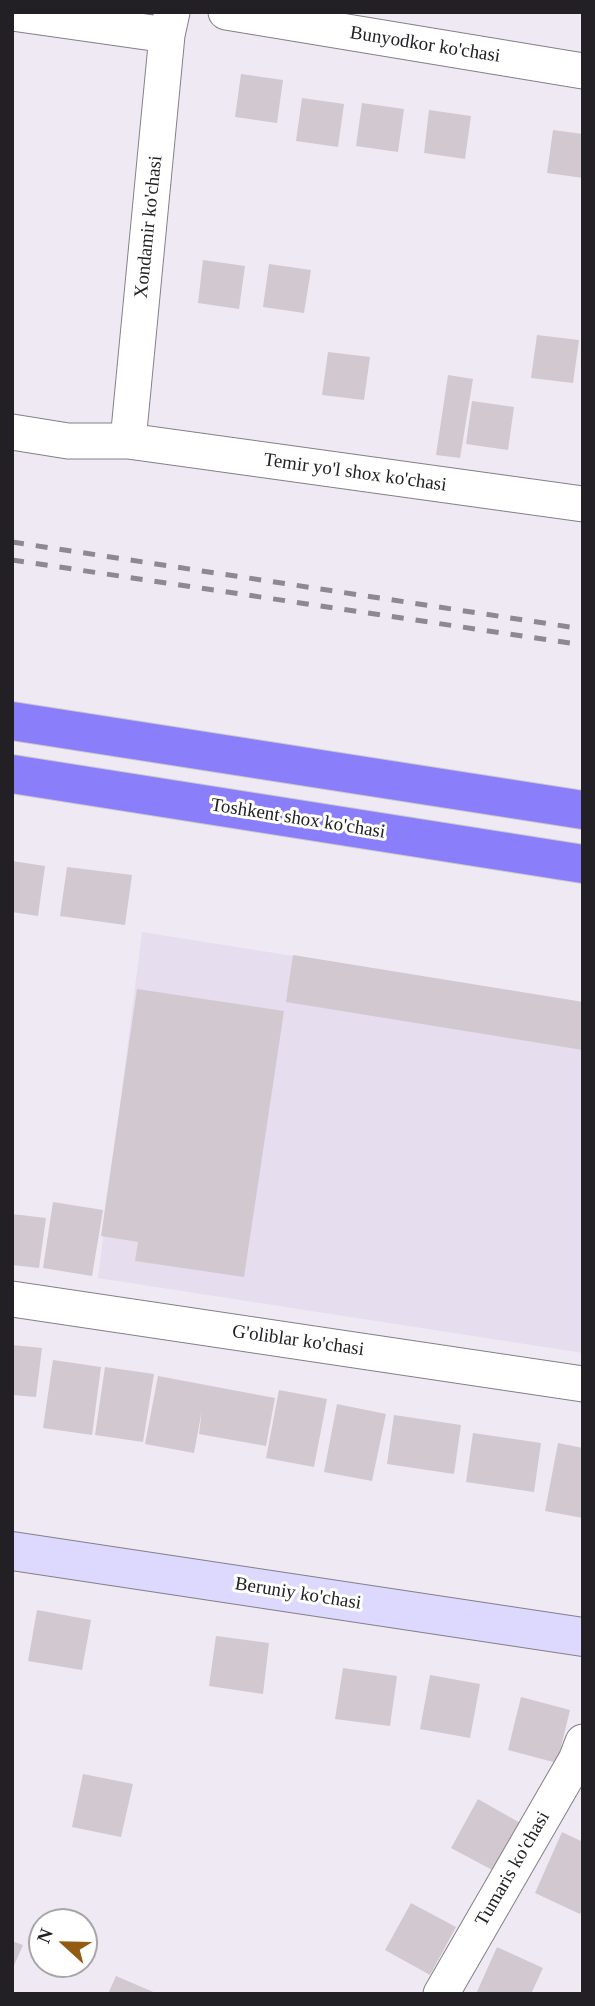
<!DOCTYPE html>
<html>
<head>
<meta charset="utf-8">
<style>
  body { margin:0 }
  #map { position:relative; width:595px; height:2006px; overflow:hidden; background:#efe9f4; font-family:Georgia,serif }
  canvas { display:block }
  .frame { position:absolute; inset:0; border:14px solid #222024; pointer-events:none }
  .north { position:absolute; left:28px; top:1908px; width:70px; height:70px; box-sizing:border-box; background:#fff; border:2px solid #a7a6a7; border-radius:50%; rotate:292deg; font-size:19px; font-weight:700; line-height:28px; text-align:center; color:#222024 }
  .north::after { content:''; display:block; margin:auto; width:24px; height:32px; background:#925c13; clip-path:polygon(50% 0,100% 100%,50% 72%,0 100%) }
</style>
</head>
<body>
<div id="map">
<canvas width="595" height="2006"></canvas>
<div class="frame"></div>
<div class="north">N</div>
</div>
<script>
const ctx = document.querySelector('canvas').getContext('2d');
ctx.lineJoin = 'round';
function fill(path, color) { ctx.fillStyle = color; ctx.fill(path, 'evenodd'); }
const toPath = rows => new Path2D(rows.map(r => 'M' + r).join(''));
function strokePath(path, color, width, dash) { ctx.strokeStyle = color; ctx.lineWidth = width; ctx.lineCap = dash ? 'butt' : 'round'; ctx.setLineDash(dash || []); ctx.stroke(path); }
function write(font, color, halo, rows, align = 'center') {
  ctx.font = font + ' Georgia,serif'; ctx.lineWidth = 6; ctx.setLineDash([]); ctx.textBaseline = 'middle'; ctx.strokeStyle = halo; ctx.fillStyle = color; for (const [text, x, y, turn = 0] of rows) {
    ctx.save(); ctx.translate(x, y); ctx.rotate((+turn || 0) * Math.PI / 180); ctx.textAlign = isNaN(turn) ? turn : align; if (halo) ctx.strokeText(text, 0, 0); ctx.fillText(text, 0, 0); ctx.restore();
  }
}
const built = toPath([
  [142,932,583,1002,583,1353,98,1278]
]);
const building = toPath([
  [241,74,283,80,277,123,235,117],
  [302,98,344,104,338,147,296,141],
  [362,103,404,109,398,152,356,146],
  [429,110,471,116,465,159,424,153],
  [553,130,583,134,583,178,547,173],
  [203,260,245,266,239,309,198,303],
  [269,264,311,270,304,313,263,307],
  [537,335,579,340,573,383,531,378],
  [328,352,370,357,364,400,322,395],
  [448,375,473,379,460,458,436,455],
  [472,401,514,407,508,450,466,444],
  [12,861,45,866,38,916,12,912],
  [67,867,132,875,125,925,60,916],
  [293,955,583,1002,583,1050,286,1002],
  [137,989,284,1011,244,1277,135,1261,138,1242,101,1236],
  [53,1202,103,1210,92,1276,43,1268],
  [12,1214,46,1218,39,1268,12,1265],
  [12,1345,42,1348,36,1397,12,1395],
  [53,1360,101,1367,92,1435,43,1428],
  [105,1367,154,1374,143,1442,95,1435],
  [158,1376,275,1398,266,1446,199,1434,202,1410,194,1453,145,1444],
  [279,1390,327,1399,314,1467,266,1458],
  [337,1404,386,1414,372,1481,324,1472],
  [394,1415,461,1425,454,1474,387,1464],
  [473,1433,541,1443,534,1492,466,1482],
  [558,1443,583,1448,583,1518,545,1511],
  [37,1610,91,1620,82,1670,28,1661],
  [216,1636,269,1643,263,1694,209,1686],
  [343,1668,397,1676,390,1726,335,1719],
  [430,1675,480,1684,470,1738,420,1729],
  [521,1697,570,1710,557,1763,508,1750],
  [83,1774,133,1784,121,1837,72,1827],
  [478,1799,522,1824,496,1872,451,1848],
  [562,1832,583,1842,583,1908,580,1914,535,1893],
  [411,1903,456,1927,430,1975,385,1950],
  [12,1941,23,1945,12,1970],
  [497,1947,543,1968,531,1994,476,1994],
  [116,1976,158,1994,108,1994]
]);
const street = toPath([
  [226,12,583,71],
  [12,13,167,35],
  [12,432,68,441,128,441,583,504],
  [128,441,167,35,172,12],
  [12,1299,583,1384],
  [441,1994,576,1760,583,1742]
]);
const secondary = toPath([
  [12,1551,583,1637]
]);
const highway = toPath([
  [12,721,583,810],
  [12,774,583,864]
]);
const rail = toPath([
  [12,542,583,629],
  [12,560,583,645]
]);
const streetNames = [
  ["Bunyodkor ko'chasi",425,45,9],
  ["Xondamir ko'chasi",149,227,-84],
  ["Temir yo'l shox ko'chasi",355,473,8],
  ["Toshkent shox ko'chasi",298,819,9],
  ["G'oliblar ko'chasi",298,1341,8],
  ["Beruniy ko'chasi",298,1594,9],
  ["Tumaris ko'chasi",513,1869,-60]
];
fill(built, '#e6ddee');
fill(building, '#d2c8d0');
strokePath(street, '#847f88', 37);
strokePath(secondary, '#847f88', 40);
strokePath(highway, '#cac9ca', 40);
strokePath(street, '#fff', 35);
strokePath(secondary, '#dcd8fe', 38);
strokePath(highway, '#8b7efb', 38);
strokePath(rail, '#8d8991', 5, [12, 12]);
write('19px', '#222024', '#fff', streetNames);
</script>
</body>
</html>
